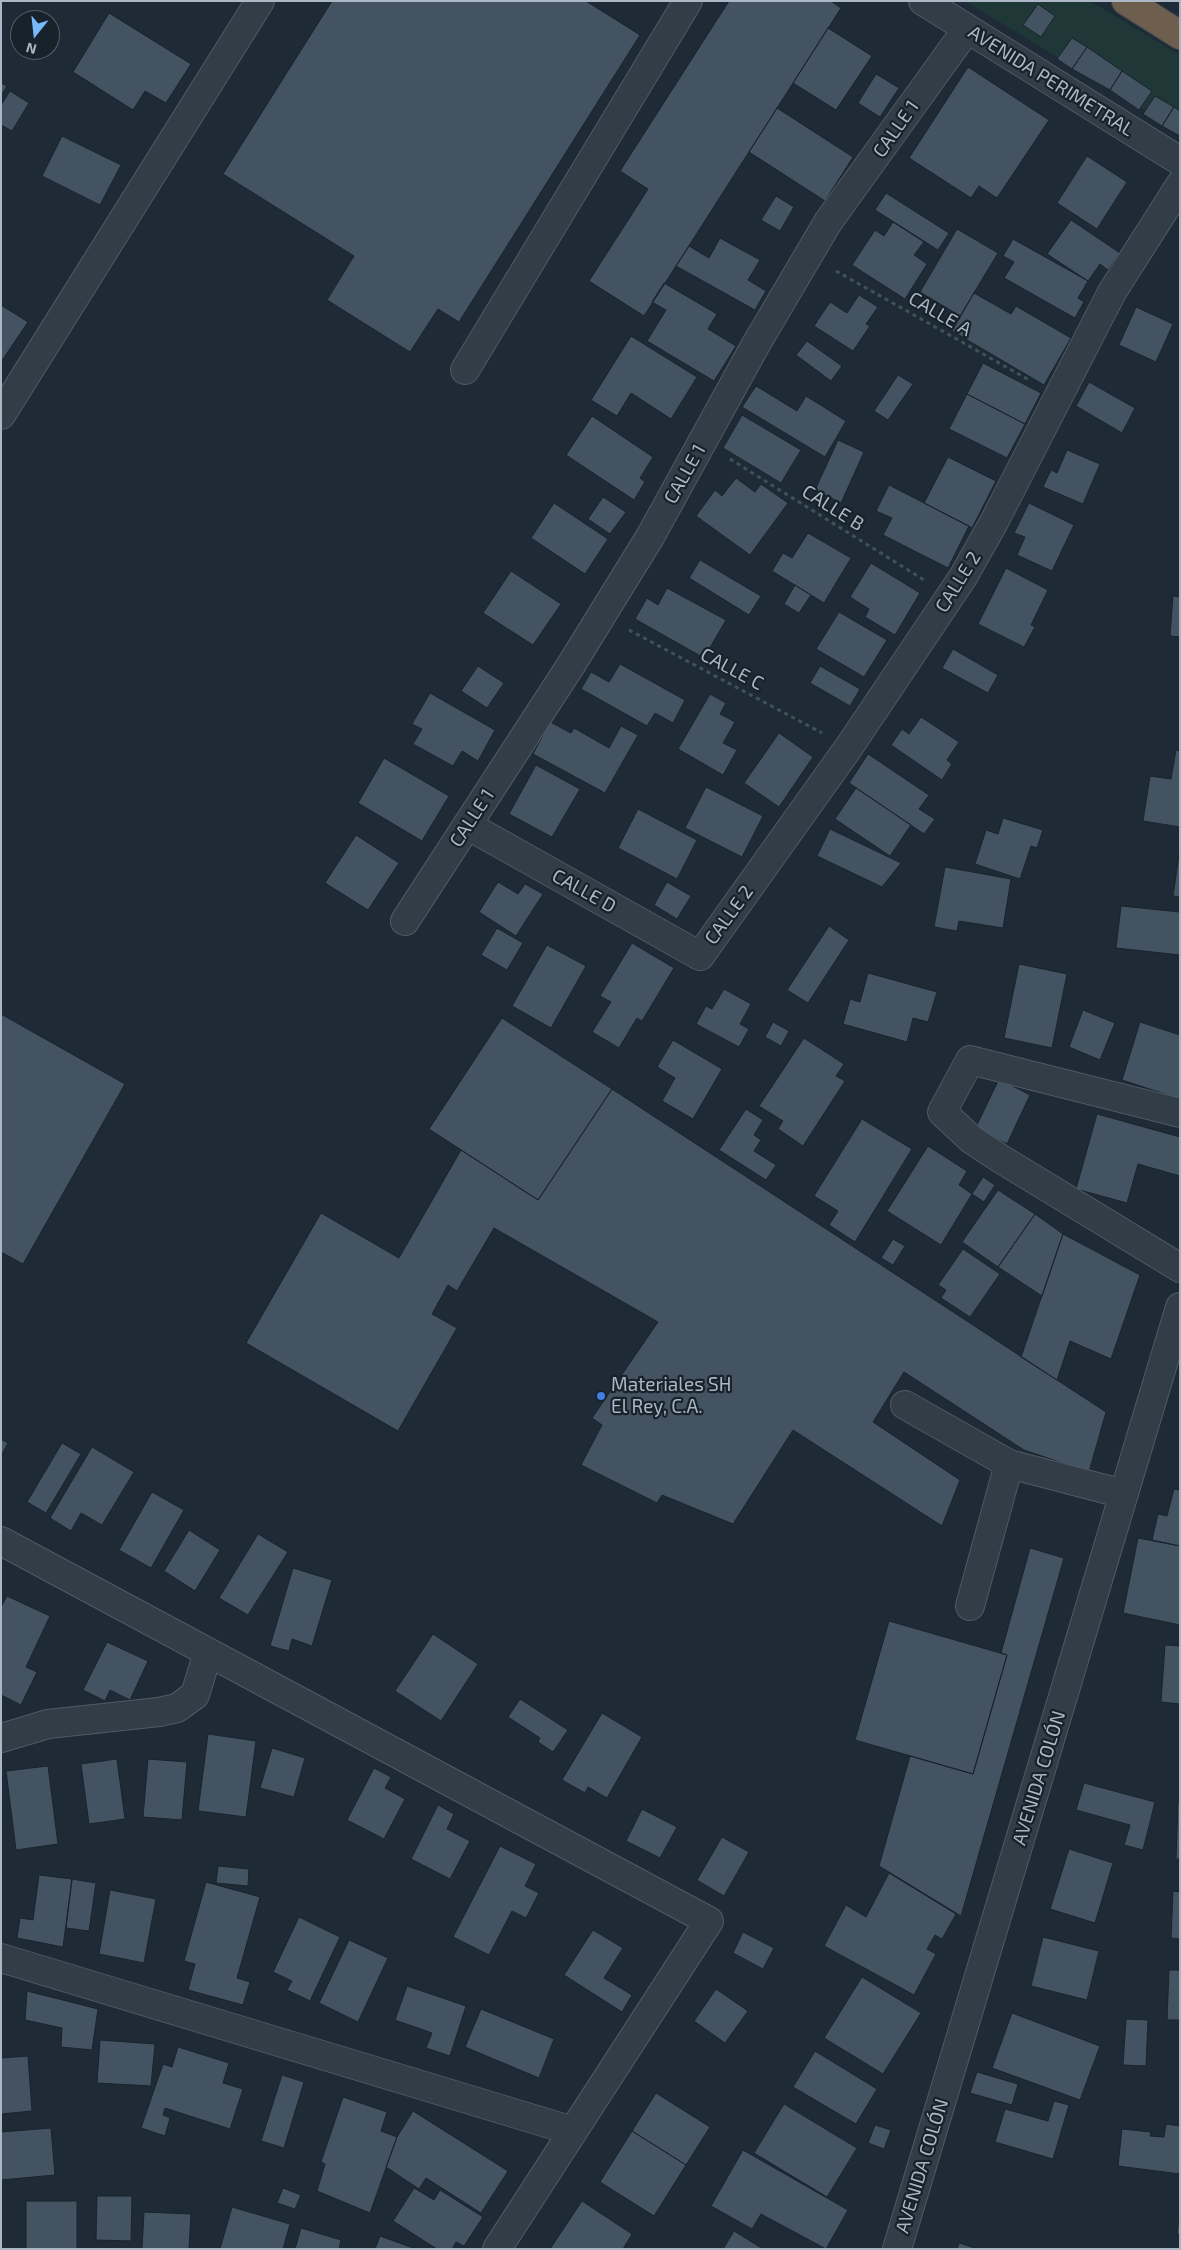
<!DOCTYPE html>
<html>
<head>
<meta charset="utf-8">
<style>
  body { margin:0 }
  #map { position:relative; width:1181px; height:2250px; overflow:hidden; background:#1e2b37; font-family:"Exo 2",sans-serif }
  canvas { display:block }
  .frame { position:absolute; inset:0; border:2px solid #abb7c4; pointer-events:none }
  .north { position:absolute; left:10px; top:10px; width:50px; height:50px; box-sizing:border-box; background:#17222b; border:1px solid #525e68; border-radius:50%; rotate:196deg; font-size:14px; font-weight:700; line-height:20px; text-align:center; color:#abb7c4 }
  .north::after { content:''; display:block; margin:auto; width:18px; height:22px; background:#78b9fd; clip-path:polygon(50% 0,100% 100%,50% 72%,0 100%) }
</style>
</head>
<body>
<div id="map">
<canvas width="1181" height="2250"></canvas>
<div class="frame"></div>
<div class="north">N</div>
</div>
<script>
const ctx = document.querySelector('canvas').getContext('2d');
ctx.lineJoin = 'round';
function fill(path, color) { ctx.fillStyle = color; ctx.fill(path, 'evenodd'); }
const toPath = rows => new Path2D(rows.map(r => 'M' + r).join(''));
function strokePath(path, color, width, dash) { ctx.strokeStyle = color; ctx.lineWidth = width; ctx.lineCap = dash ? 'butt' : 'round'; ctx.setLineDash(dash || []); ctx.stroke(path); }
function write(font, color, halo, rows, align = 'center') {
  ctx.font = font + ' "Exo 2",sans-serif'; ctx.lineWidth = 4.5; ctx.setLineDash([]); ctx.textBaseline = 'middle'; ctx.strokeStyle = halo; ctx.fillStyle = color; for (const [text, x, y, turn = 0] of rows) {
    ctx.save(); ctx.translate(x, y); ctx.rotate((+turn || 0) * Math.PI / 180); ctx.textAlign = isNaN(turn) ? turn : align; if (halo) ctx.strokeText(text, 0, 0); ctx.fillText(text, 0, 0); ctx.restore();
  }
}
const green = toPath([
  [965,1,1090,1,1180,55,1180,131]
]);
const building = toPath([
  [332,1,586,1,640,35,459,322,438,309,410,352,327,300,354,256,223,174,332,1],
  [729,1,831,1,841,8,644,316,589,281,648,189,620,171,729,1],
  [1038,4,1055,16,1041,37,1023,25,1038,4],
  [109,13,191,64,166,103,145,91,133,110,73,72,109,13],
  [828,28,872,56,836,110,793,83,828,28],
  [1072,38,1087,47,1072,69,1057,59,1072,38],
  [1087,47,1122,71,1110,90,1072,69,1087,47],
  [968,67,1049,120,997,198,979,186,971,198,909,158,968,67],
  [1122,71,1152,91,1139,110,1110,90,1122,71],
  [876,74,899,88,880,117,858,103,876,74],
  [1,83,7,86,1,95,1,83],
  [10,91,29,103,12,131,1,125,1,105,10,91],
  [1155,96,1174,107,1162,126,1143,114,1155,96],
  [1174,107,1180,111,1180,136,1162,126,1174,107],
  [777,108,853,157,825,201,749,152,777,108],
  [62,136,121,165,100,205,42,176,62,136],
  [1087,156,1127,182,1097,229,1057,203,1087,156],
  [886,193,949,233,938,250,875,210,886,193],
  [776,196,794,207,780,231,761,220,776,196],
  [1071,220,1120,253,1108,270,1100,264,1088,281,1047,254,1071,220],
  [893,222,924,242,914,255,927,264,905,299,852,265,875,230,884,236,893,222],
  [957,229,998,253,960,316,920,292,957,229],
  [720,238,760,260,748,280,766,291,755,310,676,266,689,246,709,258,720,238],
  [1013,239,1088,281,1078,298,1084,302,1075,318,1004,278,1014,262,1003,256,1013,239],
  [664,283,717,314,708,329,736,346,714,381,647,341,666,310,652,302,664,283],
  [974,293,1011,314,1016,306,1071,338,1044,385,952,331,974,293],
  [859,295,878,307,866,324,870,326,853,351,814,326,830,302,847,313,859,295],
  [1,305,28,322,1,362,1,305],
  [1136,307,1173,324,1156,362,1119,345,1136,307],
  [631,336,697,377,671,419,631,393,617,416,591,400,631,336],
  [807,341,842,366,831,381,796,355,807,341],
  [983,363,1041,393,1025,424,967,394,983,363],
  [898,375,913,384,888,420,874,411,898,375],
  [1089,382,1135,408,1122,433,1076,406,1089,382],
  [756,386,797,411,806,396,846,421,825,457,742,407,756,386],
  [967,394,1025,424,1007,458,949,429,967,394],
  [742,415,801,450,781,483,723,448,742,415],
  [592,416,653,457,640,478,645,482,634,500,566,455,592,416],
  [838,440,864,452,841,503,815,490,838,440],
  [1067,450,1100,464,1083,504,1043,487,1051,470,1057,473,1067,450],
  [948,457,996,481,972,528,924,503,948,457],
  [736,478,755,492,761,484,788,503,750,555,696,516,715,490,722,496,736,478],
  [889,485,969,526,948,568,883,535,892,518,876,511,889,485],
  [603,497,626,512,610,534,588,519,603,497],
  [554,503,608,539,585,574,531,538,554,503],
  [1029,503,1074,525,1052,571,1017,555,1025,537,1014,533,1029,503],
  [808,533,851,558,824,603,772,571,783,553,792,558,808,533],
  [700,560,761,596,749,615,689,578,700,560],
  [871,563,920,593,895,635,865,617,869,609,850,597,871,563],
  [1006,568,1048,590,1031,625,1035,627,1024,647,978,624,1006,568],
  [511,571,561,604,533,645,483,613,511,571],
  [795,585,811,595,799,613,784,604,795,585],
  [667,588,726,620,704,658,635,619,647,598,658,605,667,588],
  [1173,596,1180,597,1180,637,1170,636,1173,596],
  [839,612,887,640,864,677,816,649,839,612],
  [953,649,998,675,988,693,942,668,953,649],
  [620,664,685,700,673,723,655,713,647,726,581,689,591,672,609,682,620,664],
  [478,666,504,683,487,708,461,691,478,666],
  [820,666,860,689,850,706,810,683,820,666],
  [430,693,495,730,478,761,462,751,453,766,413,744,422,729,412,724,430,693],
  [710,694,726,703,720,714,735,722,723,743,737,750,723,775,678,749,710,694],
  [921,717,959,742,947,760,952,764,942,780,891,745,902,729,909,734,921,717],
  [550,722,571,733,574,728,609,748,621,726,638,735,605,793,533,754,550,722],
  [779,733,813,757,779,807,744,783,779,733],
  [1176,750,1180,751,1180,827,1143,821,1150,776,1171,779,1176,750],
  [868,754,929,795,919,809,935,819,924,834,849,783,868,754],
  [384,758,449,796,422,841,358,803,384,758],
  [536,765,580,789,552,837,509,814,536,765],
  [706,787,763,816,742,857,685,828,706,787],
  [856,788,911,825,890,856,835,819,856,788],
  [638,809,697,840,677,879,618,848,638,809],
  [1003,818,1043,830,1037,848,1031,846,1020,879,975,864,986,830,998,834,1003,818],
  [830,829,901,863,882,887,817,856,830,829],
  [356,835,399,863,368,910,325,883,356,835],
  [1179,855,1180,856,1180,897,1173,896,1179,855],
  [945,867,1011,879,1003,928,959,921,957,931,934,927,945,867],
  [498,882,518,894,525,884,543,894,516,936,479,912,498,882],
  [667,882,691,896,677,919,654,905,667,882],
  [1121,906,1180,912,1180,955,1116,948,1121,906],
  [829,926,849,940,808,1003,787,990,829,926],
  [497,928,523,943,507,970,481,955,497,928],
  [632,943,674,968,642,1021,637,1018,619,1048,592,1032,611,1002,600,996,632,943],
  [547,945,586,966,551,1028,512,1006,547,945],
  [1019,964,1067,974,1052,1048,1004,1038,1019,964],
  [868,973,937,992,928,1022,913,1018,907,1042,843,1024,850,999,860,1002,868,973],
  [724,989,751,1004,740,1024,749,1029,739,1047,696,1024,706,1006,712,1009,724,989],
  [1083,1010,1115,1023,1100,1060,1069,1047,1083,1010],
  [1,1014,125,1084,23,1264,1,1252,1,1014],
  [502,1018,612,1089,538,1200,429,1129,502,1018],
  [773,1022,789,1031,781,1046,765,1037,773,1022],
  [1140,1022,1180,1035,1180,1099,1122,1080,1140,1022],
  [804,1038,844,1064,836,1076,845,1081,803,1146,778,1129,783,1121,759,1106,804,1038],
  [673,1040,722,1069,693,1119,662,1101,675,1078,657,1067,673,1040],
  [999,1079,1030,1095,1007,1144,975,1129,999,1079],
  [612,1089,1106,1412,1089,1472,1024,1450,904,1372,873,1422,960,1480,942,1526,793,1430,733,1524,662,1495,657,1503,581,1465,602,1425,592,1418,658,1322,494,1228,457,1291,448,1285,432,1314,457,1328,398,1431,246,1343,321,1213,399,1258,461,1150,538,1200,612,1089],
  [746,1109,763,1120,754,1135,761,1140,754,1151,776,1165,766,1180,719,1150,746,1109],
  [1097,1114,1180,1137,1180,1176,1138,1164,1127,1203,1076,1189,1097,1114],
  [862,1119,912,1149,855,1242,829,1225,838,1211,814,1196,862,1119],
  [928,1146,967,1171,959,1185,972,1194,941,1245,887,1211,928,1146],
  [983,1177,995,1185,984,1202,972,1194,983,1177],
  [998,1190,1035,1214,998,1267,962,1242,998,1190],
  [1035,1214,1063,1234,1042,1296,998,1267,1035,1214],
  [1063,1234,1140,1275,1111,1359,1070,1341,1057,1380,1021,1357,1063,1234],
  [893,1239,905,1246,893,1265,881,1258,893,1239],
  [963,1249,1000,1274,970,1317,941,1298,946,1290,938,1285,963,1249],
  [1,1439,8,1443,1,1456,1,1439],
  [62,1443,81,1454,46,1513,27,1502,62,1443],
  [92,1447,134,1472,102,1525,81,1513,71,1531,50,1518,92,1447],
  [1174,1489,1180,1490,1180,1546,1152,1540,1158,1514,1167,1516,1174,1489],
  [152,1492,184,1510,151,1568,119,1550,152,1492],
  [189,1530,220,1550,195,1591,164,1571,189,1530],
  [258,1534,288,1552,248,1615,219,1598,258,1534],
  [1138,1538,1180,1546,1180,1625,1123,1613,1138,1538],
  [1030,1548,1064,1558,961,1916,879,1866,910,1756,973,1774,1007,1655,1001,1653,1030,1548],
  [293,1568,332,1580,312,1646,292,1639,289,1651,270,1646,293,1568],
  [7,1596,50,1616,26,1667,37,1672,21,1705,1,1695,1,1607,7,1596],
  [889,1621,1007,1655,973,1774,855,1740,889,1621],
  [433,1634,478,1664,441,1721,395,1691,433,1634],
  [107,1642,148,1661,130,1700,110,1690,105,1701,83,1690,107,1642],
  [1165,1645,1180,1646,1180,1704,1161,1702,1165,1645],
  [520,1699,568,1730,553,1752,538,1742,540,1738,508,1717,520,1699],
  [602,1713,642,1737,607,1798,588,1787,585,1793,562,1780,602,1713],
  [208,1734,256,1741,246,1817,198,1811,208,1734],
  [272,1748,305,1758,294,1797,260,1788,272,1748],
  [117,1759,125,1819,89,1824,81,1764,117,1759],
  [148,1759,187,1762,182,1820,143,1817,148,1759],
  [48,1766,58,1844,16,1850,6,1771,48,1766],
  [374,1768,391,1777,385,1788,405,1799,384,1839,347,1820,374,1768],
  [1084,1783,1155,1802,1143,1850,1124,1845,1130,1825,1076,1810,1084,1783],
  [1178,1801,1180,1802,1180,1859,1176,1859,1178,1801],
  [438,1805,454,1814,447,1829,470,1841,450,1879,411,1859,438,1805],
  [642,1809,677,1827,660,1858,626,1841,642,1809],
  [722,1837,749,1852,724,1896,697,1880,722,1837],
  [500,1846,536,1864,525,1886,539,1893,526,1918,512,1911,489,1955,453,1937,500,1846],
  [1069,1849,1113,1863,1095,1923,1050,1909,1069,1849],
  [218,1866,249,1869,248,1886,216,1883,218,1866],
  [889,1873,956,1914,942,1939,935,1935,927,1949,936,1954,914,1995,824,1946,846,1905,866,1917,889,1873],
  [39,1875,72,1879,63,1947,17,1938,20,1918,33,1920,39,1875],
  [72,1879,96,1883,89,1931,66,1928,72,1879],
  [206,1882,260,1897,237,1978,250,1982,243,2005,188,1990,195,1964,184,1961,206,1882],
  [110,1890,156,1899,144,1963,99,1954,110,1890],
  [1173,1891,1180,1892,1180,1939,1171,1938,1173,1891],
  [299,1917,340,1937,310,2001,287,1990,292,1981,273,1972,299,1917],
  [593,1930,623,1948,604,1978,632,1995,622,2012,564,1975,593,1930],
  [743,1932,774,1948,763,1969,733,1953,743,1932],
  [1043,1937,1099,1951,1087,2000,1031,1986,1043,1937],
  [349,1940,388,1958,358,2022,319,2003,349,1940],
  [1169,1970,1180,1970,1180,2020,1167,2020,1169,1970],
  [862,1977,921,2013,883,2074,824,2038,862,1977],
  [407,1986,466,2006,450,2056,426,2048,432,2033,395,2020,407,1986],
  [716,1989,748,2011,725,2043,694,2021,716,1989],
  [27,1991,98,2009,92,2050,61,2047,62,2028,25,2020,27,1991],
  [481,2009,554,2039,539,2078,465,2047,481,2009],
  [1012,2013,1100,2046,1080,2100,992,2068,1012,2013],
  [1126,2019,1148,2020,1146,2066,1123,2065,1126,2019],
  [100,2040,155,2044,151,2086,97,2083,100,2040],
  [178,2047,229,2063,223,2083,243,2089,230,2129,165,2108,163,2115,170,2118,165,2136,141,2128,163,2064,172,2067,178,2047],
  [815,2051,877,2089,856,2124,793,2087,815,2051],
  [28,2056,32,2111,1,2114,1,2058,28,2056],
  [977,2072,1018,2084,1012,2105,970,2093,977,2072],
  [282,2075,304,2082,284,2148,261,2141,282,2075],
  [656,2093,710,2127,686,2165,632,2131,656,2093],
  [343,2097,387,2112,381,2131,397,2137,370,2213,317,2191,325,2164,321,2162,343,2097],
  [1054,2101,1069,2105,1053,2159,995,2142,1005,2109,1048,2121,1054,2101],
  [784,2104,857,2148,827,2197,754,2153,784,2104],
  [413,2111,508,2171,481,2213,426,2178,419,2189,386,2167,397,2137,413,2111],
  [1166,2124,1180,2126,1180,2174,1118,2166,1122,2129,1151,2132,1150,2136,1164,2137,1166,2124],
  [875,2125,891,2130,884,2149,868,2143,875,2125],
  [51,2128,55,2175,1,2180,1,2132,51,2128],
  [632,2131,686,2165,654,2216,600,2182,632,2131],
  [743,2150,848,2210,826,2249,761,2214,752,2229,711,2206,743,2150],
  [283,2188,301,2195,295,2209,277,2203,283,2188],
  [414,2188,434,2200,440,2190,483,2217,464,2246,456,2242,452,2249,437,2249,393,2221,414,2188],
  [97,2196,132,2196,131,2241,96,2240,97,2196],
  [26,2201,77,2201,77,2249,26,2249,26,2201],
  [582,2201,632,2234,623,2249,550,2249,582,2201],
  [232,2207,290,2224,283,2249,220,2249,232,2207],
  [1180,2211,1180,2234,1177,2234,1180,2211],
  [144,2212,191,2214,189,2249,142,2249,144,2212],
  [301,2228,341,2240,339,2249,295,2249,301,2228],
  [734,2231,763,2249,723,2249,734,2231],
  [380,2236,416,2249,375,2249,380,2236],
  [959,2243,978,2249,957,2249,959,2243]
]);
const path = toPath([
  [836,271,1031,381],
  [730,459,924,580],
  [629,630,822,733]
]);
const minor = toPath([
  [923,1,1180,161],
  [465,370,688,1],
  [1,415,260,1],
  [467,825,700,956,849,747,963,577,994,522,1112,292,1180,185],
  [405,921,571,665,650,537,755,346,828,222,967,29],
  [1180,1113,970,1060,942,1112,972,1140,1001,1159,1180,1268],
  [905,1405,1009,1464,1124,1494],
  [1,1541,709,1921,497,2249],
  [970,1606,1009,1464],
  [1,1738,48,1724,159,1712,177,1708,195,1695,208,1652],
  [1,1958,573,2131],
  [897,2249,1180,1307]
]);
const highway = toPath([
  [1126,1,1180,35]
]);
const markers = [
  [601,1396,5,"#3f7fe0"]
];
const streetNames = [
  ["AVENIDA PERIMETRAL",1051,81,32],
  ["CALLE 1",896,129,-55],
  ["CALLE A",940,314,30],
  ["CALLE 1",685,474,-61],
  ["CALLE B",833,508,32],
  ["CALLE 2",958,582,-58],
  ["CALLE C",732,669,28],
  ["CALLE 1",472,818,-57],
  ["CALLE D",584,891,29],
  ["CALLE 2",729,915,-54],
  ["AVENIDA COLÓN",1039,1778,-73],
  ["AVENIDA COLÓN",922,2166,-73]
];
const poiNames = [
  ["Materiales SH",611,1385],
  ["El Rey, C.A.",611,1407]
];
fill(green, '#203738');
fill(building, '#445361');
strokePath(building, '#19242d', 1);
strokePath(minor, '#4f5a65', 30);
strokePath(highway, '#3c4751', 30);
strokePath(path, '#3d5455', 3, [4, 4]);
strokePath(minor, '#323d47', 28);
strokePath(highway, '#6e5e4e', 28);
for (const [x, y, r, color] of markers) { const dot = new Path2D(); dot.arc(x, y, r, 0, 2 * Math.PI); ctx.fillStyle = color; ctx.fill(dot); strokePath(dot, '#17222b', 2); }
write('19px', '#abb7c4', '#17222b', streetNames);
write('19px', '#abb7c4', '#17222b', poiNames, 'left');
</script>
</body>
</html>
